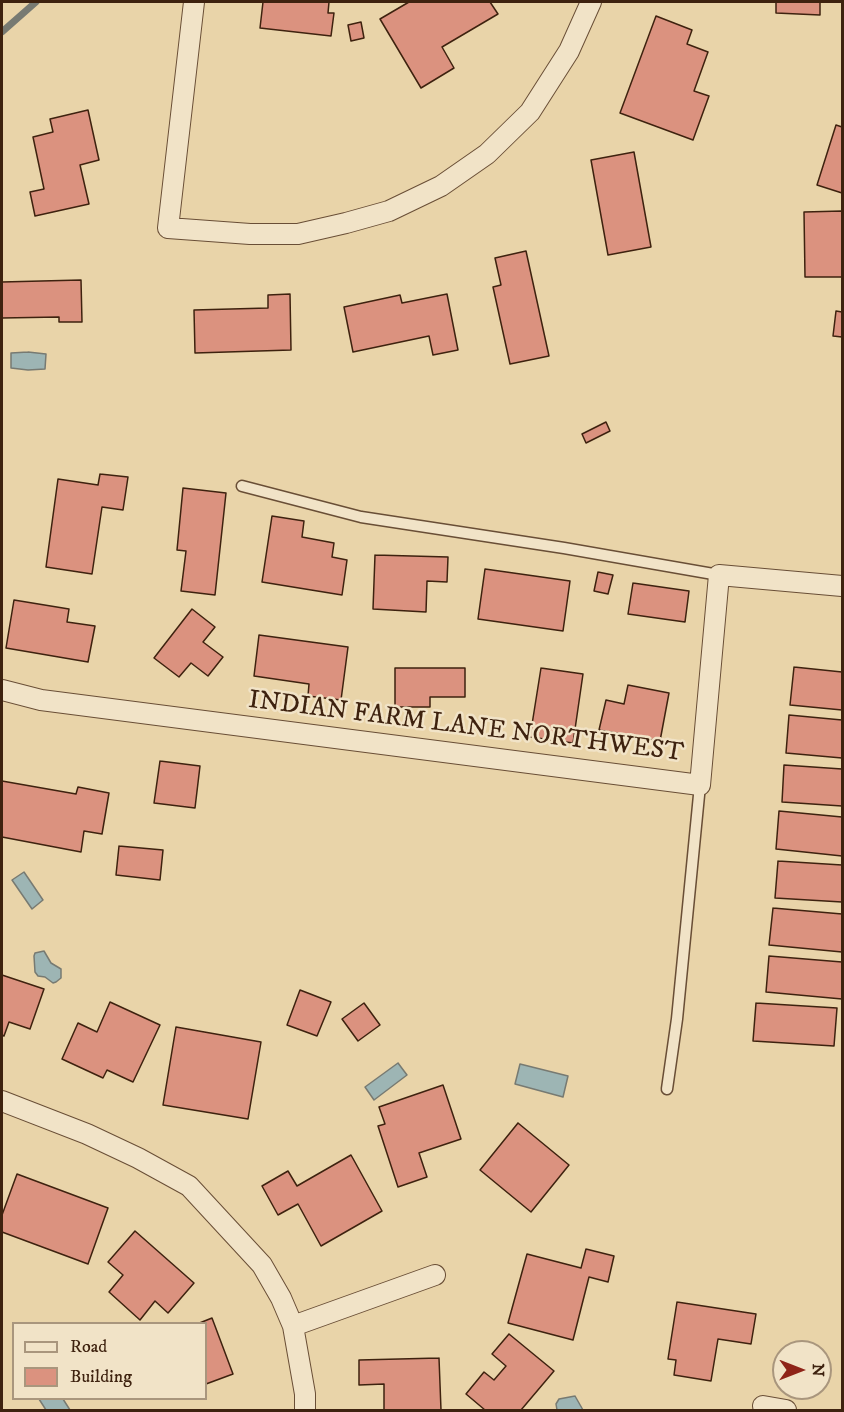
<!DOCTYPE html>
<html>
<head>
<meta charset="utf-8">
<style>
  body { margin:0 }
  #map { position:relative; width:844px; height:1412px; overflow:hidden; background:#e9d4a9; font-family:"IM FELL DW Pica",serif }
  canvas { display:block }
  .frame { position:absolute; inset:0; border:3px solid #3e220f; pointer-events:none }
  .legend { position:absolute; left:12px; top:1322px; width:195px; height:78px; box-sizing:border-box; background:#f1e3c7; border:2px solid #a9967d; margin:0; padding:8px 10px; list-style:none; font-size:18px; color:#3e220f }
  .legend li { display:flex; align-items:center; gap:12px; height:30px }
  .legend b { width:30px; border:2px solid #a9967d }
  .north { position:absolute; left:772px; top:1340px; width:60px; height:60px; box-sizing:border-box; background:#f1e3c7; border:2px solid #a9967d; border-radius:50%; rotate:90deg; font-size:16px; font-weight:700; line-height:24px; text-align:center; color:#3e220f }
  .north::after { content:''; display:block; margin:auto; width:21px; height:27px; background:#8f2418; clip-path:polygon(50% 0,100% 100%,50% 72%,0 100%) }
</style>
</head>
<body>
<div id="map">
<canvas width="844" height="1412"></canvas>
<div class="frame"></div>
<ul class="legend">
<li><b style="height:8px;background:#f1e3c7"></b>Road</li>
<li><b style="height:16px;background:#db927f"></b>Building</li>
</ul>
<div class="north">N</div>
</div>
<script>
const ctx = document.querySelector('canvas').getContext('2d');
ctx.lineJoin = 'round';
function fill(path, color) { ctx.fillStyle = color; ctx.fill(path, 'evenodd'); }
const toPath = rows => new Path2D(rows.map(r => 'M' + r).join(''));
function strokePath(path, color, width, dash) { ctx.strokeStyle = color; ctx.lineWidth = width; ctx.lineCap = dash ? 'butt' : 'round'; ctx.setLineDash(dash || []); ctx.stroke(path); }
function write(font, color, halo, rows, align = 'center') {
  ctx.font = font + ' "IM FELL DW Pica",serif'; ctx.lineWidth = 5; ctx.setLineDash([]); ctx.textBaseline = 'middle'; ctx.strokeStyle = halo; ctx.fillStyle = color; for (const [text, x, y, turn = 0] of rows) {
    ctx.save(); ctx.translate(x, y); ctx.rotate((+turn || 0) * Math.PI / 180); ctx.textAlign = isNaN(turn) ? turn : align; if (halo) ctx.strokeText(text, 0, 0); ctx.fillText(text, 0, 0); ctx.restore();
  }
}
const water = toPath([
  [28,352,46,354,45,369,28,370,11,368,11,353,28,352],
  [24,872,43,900,32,909,12,880,24,872],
  [44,951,51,963,61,969,61,978,56,982,53,983,45,977,38,976,35,972,34,956,35,953,44,951],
  [398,1063,407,1075,374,1100,365,1087,398,1063],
  [520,1064,568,1076,563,1097,515,1084,520,1064],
  [575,1396,583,1410,557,1410,556,1404,559,1399,575,1396],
  [39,1399,63,1399,70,1410,46,1410,39,1399]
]);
const stream = toPath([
  [2,32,36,2]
]);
const building = toPath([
  [263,2,329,2,328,13,334,13,331,36,260,28,263,2],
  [409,2,490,2,498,14,442,47,454,68,421,88,380,19,409,2],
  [776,2,820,2,820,15,776,13,776,2],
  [656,16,692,30,687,44,708,52,694,91,709,96,693,140,620,113,656,16],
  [361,22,364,38,351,41,348,25,361,22],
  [88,110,99,160,80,165,89,204,35,216,30,192,44,189,33,137,53,132,50,119,88,110],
  [836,125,842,127,842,193,817,185,836,125],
  [634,152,651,247,608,255,591,160,634,152],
  [842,211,842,277,805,277,804,212,842,211],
  [526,251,549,356,510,364,493,287,501,285,495,258,526,251],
  [81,280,82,322,59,322,59,317,2,318,2,282,81,280],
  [290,294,291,350,195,353,194,310,268,308,268,295,290,294],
  [447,294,458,350,433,355,429,336,353,352,344,307,400,295,402,303,447,294],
  [836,311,842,312,842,337,833,336,836,311],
  [606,422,610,431,586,443,582,434,606,422],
  [100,474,128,477,123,510,102,507,92,574,46,567,58,479,98,485,100,474],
  [183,488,226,493,215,595,181,591,186,551,177,550,183,488],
  [272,516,304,521,302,537,334,543,332,557,347,560,342,595,262,582,272,516],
  [375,555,448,557,447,582,427,581,426,612,373,609,375,555],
  [485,569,570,581,563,631,478,619,485,569],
  [598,572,613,575,608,594,594,591,598,572],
  [633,583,689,591,685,622,628,614,633,583],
  [14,600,69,609,67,622,95,626,88,662,6,648,14,600],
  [192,609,215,627,203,642,223,657,208,676,191,663,179,677,154,658,192,609],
  [259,635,348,647,341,700,308,696,309,684,254,676,259,635],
  [794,667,842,672,842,710,790,705,794,667],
  [395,668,465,668,465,697,430,697,430,707,395,707,395,668],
  [541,668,583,674,573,743,530,737,541,668],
  [628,685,669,693,660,741,599,730,606,700,624,704,628,685],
  [789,715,842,720,842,758,786,753,789,715],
  [160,761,200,766,195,808,154,803,160,761],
  [784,765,842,769,842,806,782,802,784,765],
  [2,781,76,794,78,787,109,793,102,834,84,831,81,852,2,837,2,781],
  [779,811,842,817,842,856,776,849,779,811],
  [119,846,163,850,160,880,116,875,119,846],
  [778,861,842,865,842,902,775,898,778,861],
  [773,908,842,914,842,952,769,945,773,908],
  [769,956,842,962,842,999,766,992,769,956],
  [2,975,44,989,30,1029,9,1022,4,1036,2,1035,2,975],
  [300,990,331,1002,317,1036,287,1025,300,990],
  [110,1002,160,1025,133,1082,107,1070,103,1078,62,1059,78,1023,97,1032,110,1002],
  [364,1003,380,1025,358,1041,342,1019,364,1003],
  [756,1003,837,1008,834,1046,753,1041,756,1003],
  [176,1027,261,1042,248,1119,163,1105,176,1027],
  [443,1085,461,1139,419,1153,427,1177,398,1187,378,1126,385,1124,379,1107,443,1085],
  [518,1123,569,1165,531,1212,480,1170,518,1123],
  [351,1155,382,1211,321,1246,298,1204,278,1215,262,1186,288,1171,297,1186,351,1155],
  [17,1174,108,1208,88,1264,2,1232,2,1215,17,1174],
  [135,1231,194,1283,168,1313,155,1301,140,1320,109,1292,123,1275,108,1262,135,1231],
  [586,1249,614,1256,608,1282,589,1277,573,1340,508,1323,527,1254,581,1268,586,1249],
  [677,1302,756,1314,751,1344,718,1339,711,1381,674,1375,676,1360,668,1359,677,1302],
  [212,1318,233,1374,206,1384,206,1324,197,1324,212,1318],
  [509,1334,554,1371,521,1410,485,1410,466,1394,484,1372,494,1380,506,1366,492,1354,509,1334],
  [439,1358,441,1410,384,1410,384,1384,359,1385,359,1360,439,1358]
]);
const lane = toPath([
  [242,486,361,517,564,548,719,575],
  [667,1089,677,1019,700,785]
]);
const street = toPath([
  [194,2,168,228,250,234,298,234,346,223,389,211,441,186,487,154,530,112,569,51,591,2],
  [2,690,41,700,700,785,719,575,842,586],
  [2,1101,87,1134,138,1158,189,1186,262,1265,281,1298,293,1326,305,1394,305,1410],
  [293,1326,435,1275],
  [763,1406,786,1410]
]);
const streetNames = [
  ["INDIAN FARM LANE NORTHWEST",466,728,7]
];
fill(water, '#9db5b4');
strokePath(water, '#777a72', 1.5);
strokePath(stream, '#777a72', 7);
fill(building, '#db927f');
strokePath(building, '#3e220f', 1.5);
strokePath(lane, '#694e36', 13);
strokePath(street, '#694e36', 22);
strokePath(lane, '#f1e3c7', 10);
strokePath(street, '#f1e3c7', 20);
write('26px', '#3e220f', '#f1e3c7', streetNames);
</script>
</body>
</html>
